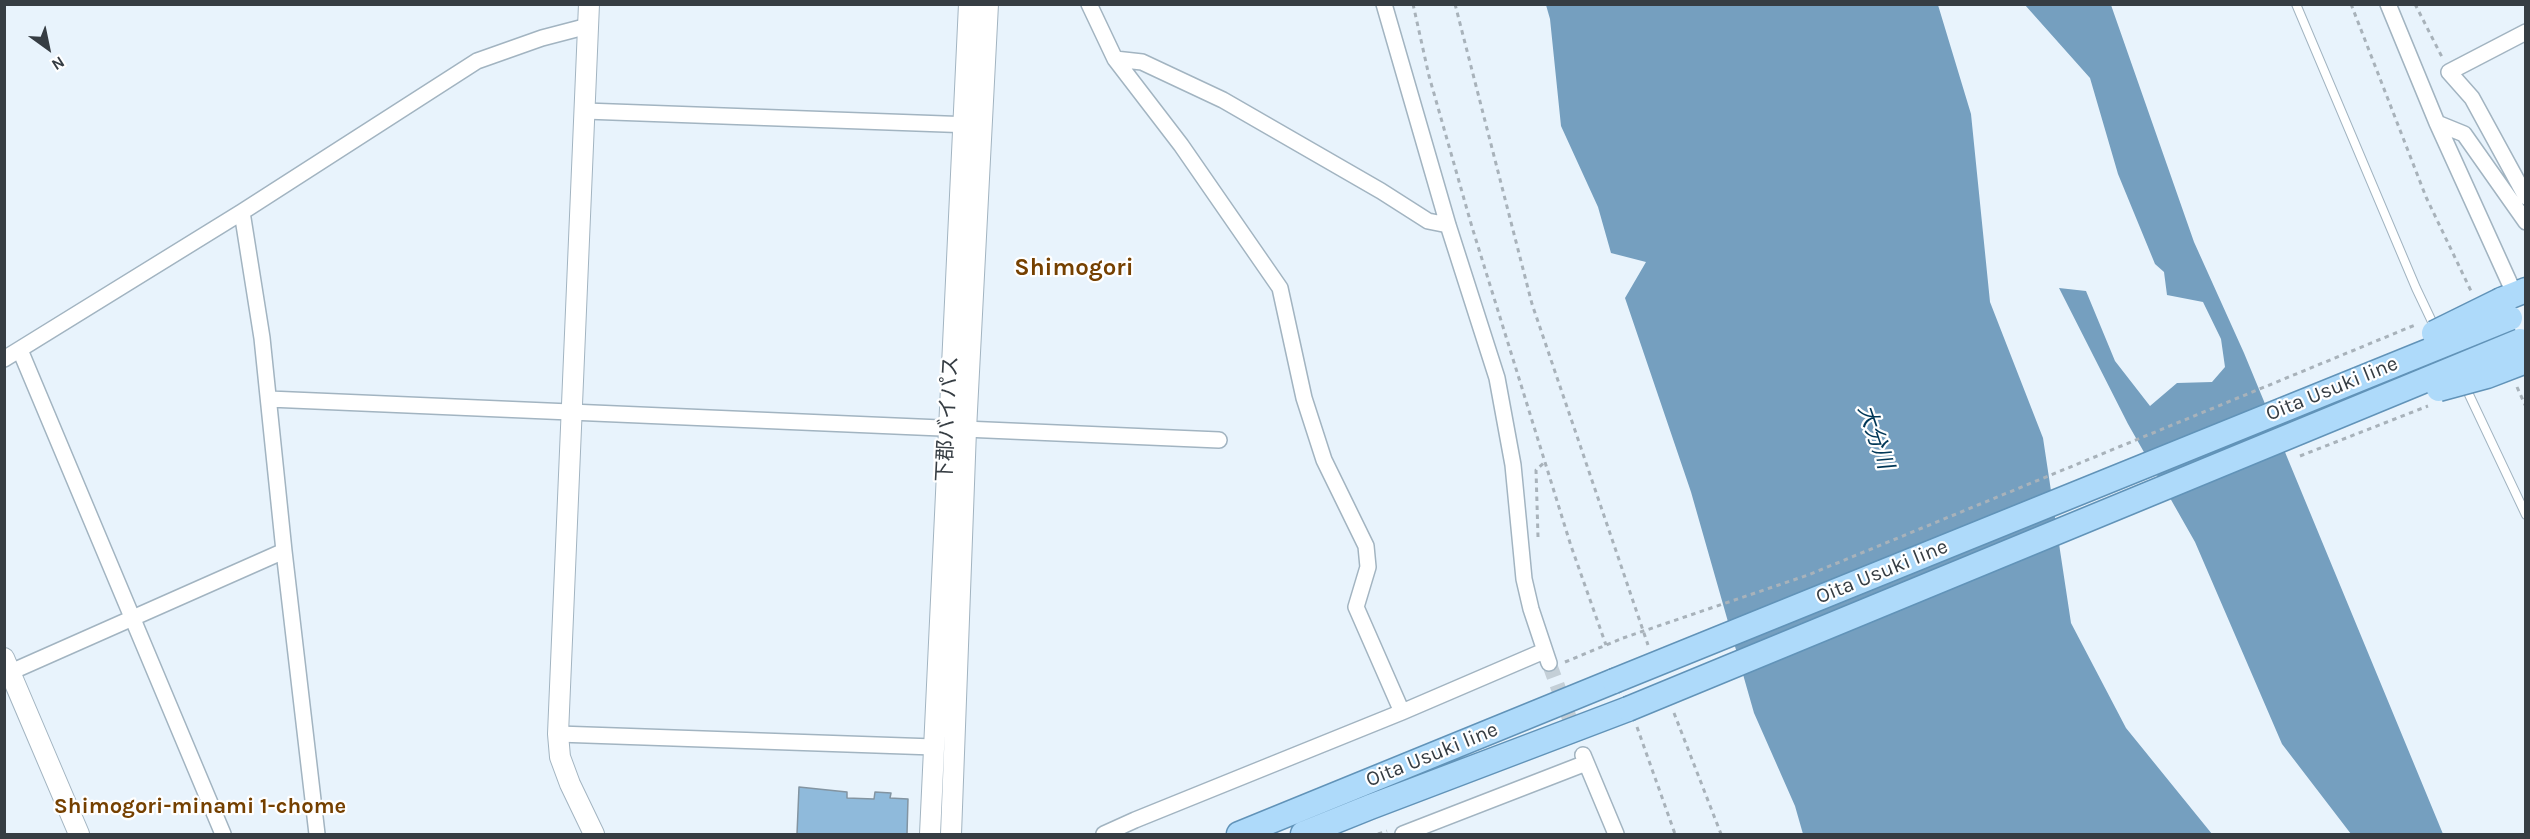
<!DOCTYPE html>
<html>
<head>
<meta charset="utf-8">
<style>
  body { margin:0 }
  #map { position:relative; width:2530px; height:839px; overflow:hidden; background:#e8f3fc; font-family:Karla,sans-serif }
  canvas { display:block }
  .frame { position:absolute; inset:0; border:6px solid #363d43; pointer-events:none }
  .north { position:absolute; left:18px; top:18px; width:60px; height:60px; -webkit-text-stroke:4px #fff; paint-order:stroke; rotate:147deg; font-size:16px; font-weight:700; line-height:24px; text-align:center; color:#363d43 }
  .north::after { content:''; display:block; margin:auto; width:21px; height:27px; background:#363d43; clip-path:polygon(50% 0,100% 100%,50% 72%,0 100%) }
</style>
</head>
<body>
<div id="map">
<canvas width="2530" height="839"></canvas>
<div class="frame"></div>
<div class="north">N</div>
</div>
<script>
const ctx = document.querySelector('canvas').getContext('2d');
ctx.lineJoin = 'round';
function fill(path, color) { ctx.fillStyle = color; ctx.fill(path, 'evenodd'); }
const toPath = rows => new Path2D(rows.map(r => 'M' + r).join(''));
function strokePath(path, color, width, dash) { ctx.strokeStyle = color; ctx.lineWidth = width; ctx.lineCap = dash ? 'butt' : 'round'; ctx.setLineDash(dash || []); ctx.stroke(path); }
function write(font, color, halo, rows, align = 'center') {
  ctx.font = font + ' Karla,"Noto Sans JP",sans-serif'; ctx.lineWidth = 4.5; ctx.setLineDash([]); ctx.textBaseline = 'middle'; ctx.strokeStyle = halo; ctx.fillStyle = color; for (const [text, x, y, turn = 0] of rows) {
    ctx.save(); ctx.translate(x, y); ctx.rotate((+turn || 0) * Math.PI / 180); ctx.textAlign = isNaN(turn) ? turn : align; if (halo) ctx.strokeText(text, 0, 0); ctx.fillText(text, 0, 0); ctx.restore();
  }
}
const water = toPath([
  [1546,5,1938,5,1971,114,1990,302,2043,438,2071,623,2126,728,2212,834,1803,834,1795,806,1754,713,1691,492,1625,298,1646,262,1611,253,1598,207,1561,126,1550,19],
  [2025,5,2111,5,2194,242,2244,353,2443,834,2351,834,2282,744,2195,542,2128,424,2059,288,2086,291,2115,361,2150,406,2177,383,2212,382,2225,367,2221,339,2203,302,2167,295,2164,272,2155,264,2118,174,2090,78]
]);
const building = toPath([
  [799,787,847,792,847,798,874,799,875,792,891,793,890,798,908,799,907,834,797,834,799,787]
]);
const minorTunnel = toPath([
  [1549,663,1583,755]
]);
const path = toPath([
  [1413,4,1429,76,1472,227,1571,546,1606,645],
  [1455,4,1532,304,1648,645],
  [2351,4,2426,197,2471,291],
  [2415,4,2442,57],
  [2517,387,2526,407],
  [1538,537,1536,470,1546,461],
  [1565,662,1623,638],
  [1674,713,1721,834],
  [1637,727,1675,834],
  [1378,834,1387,831]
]);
const service = toPath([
  [2296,4,2416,288,2435,328],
  [2464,384,2526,515]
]);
const minor = toPath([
  [1089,4,1115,59,1181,145,1280,288,1304,398,1324,460,1366,546,1368,567,1356,607,1402,712],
  [1384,4,1448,225,1497,378,1513,465,1524,579,1531,609,1549,663],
  [2388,4,2437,123,2515,295],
  [2526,32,2449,72,2472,98,2526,197],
  [1115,59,1142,62,1223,100,1381,191,1428,221,1448,225],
  [585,111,972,125],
  [2437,123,2464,134,2526,222],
  [242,212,262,338,284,551,317,834],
  [20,350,223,834],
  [4,359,242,212,477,61,542,38,588,26],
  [269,399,1219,440],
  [4,675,284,551],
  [558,734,934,747],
  [1583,755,1616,834],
  [1104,834,1135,820,1402,712,1544,651],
  [1403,834,1586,763]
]);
const tertiary = toPath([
  [589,4,558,734,560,757,570,784,594,834],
  [4,658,79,834],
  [930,834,969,4],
  [951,834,966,430,988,4]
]);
const primary = toPath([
  [2501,300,2526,290],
  [1239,834,1614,681],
  [1303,834,1370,807,1628,709]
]);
const pathBridge = toPath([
  [2300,456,2428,406],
  [1623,638,1808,575,2415,325]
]);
const primaryBridge = toPath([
  [2434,333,2501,300],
  [2439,389,2487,376,2526,361],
  [1614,681,2510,318],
  [1628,709,2520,341]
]);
const streetNames = [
  ["Oita Usuki line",2332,389,-22],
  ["下郡バイパス",948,419,-87],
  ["Oita Usuki line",1882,572,-22],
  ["Oita Usuki line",1432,755,-22]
];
const waterNames = [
  ["大分川",1875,437,71]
];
const neighbourhoodNames = [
  ["Shimogori-minami 1-chome",200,807]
];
const quarterNames = [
  ["Shimogori",1074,268]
];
fill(water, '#759fbf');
fill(building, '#8fbadb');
strokePath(building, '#8394a1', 1.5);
strokePath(minorTunnel, '#c4cfd7', 15, [15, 8]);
strokePath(service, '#a2b4c1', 10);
strokePath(minor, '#a2b4c1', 18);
strokePath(tertiary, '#a2b4c1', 22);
strokePath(primary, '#6193b8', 27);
strokePath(path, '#a8b2ba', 3, [4.5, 4.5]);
strokePath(service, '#fff', 8);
strokePath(minor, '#fff', 15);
strokePath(tertiary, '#fff', 20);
strokePath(primary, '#aedafa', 24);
strokePath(primaryBridge, '#6193b8', 27, []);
strokePath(pathBridge, '#a8b2ba', 3, [4.5, 4.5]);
strokePath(primaryBridge, '#aedafa', 24);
write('21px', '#363d43', '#fff', streetNames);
write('italic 22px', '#003757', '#fff', waterNames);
write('bold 22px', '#754000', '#fff', neighbourhoodNames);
write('bold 24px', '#754000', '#fff', quarterNames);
</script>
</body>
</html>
